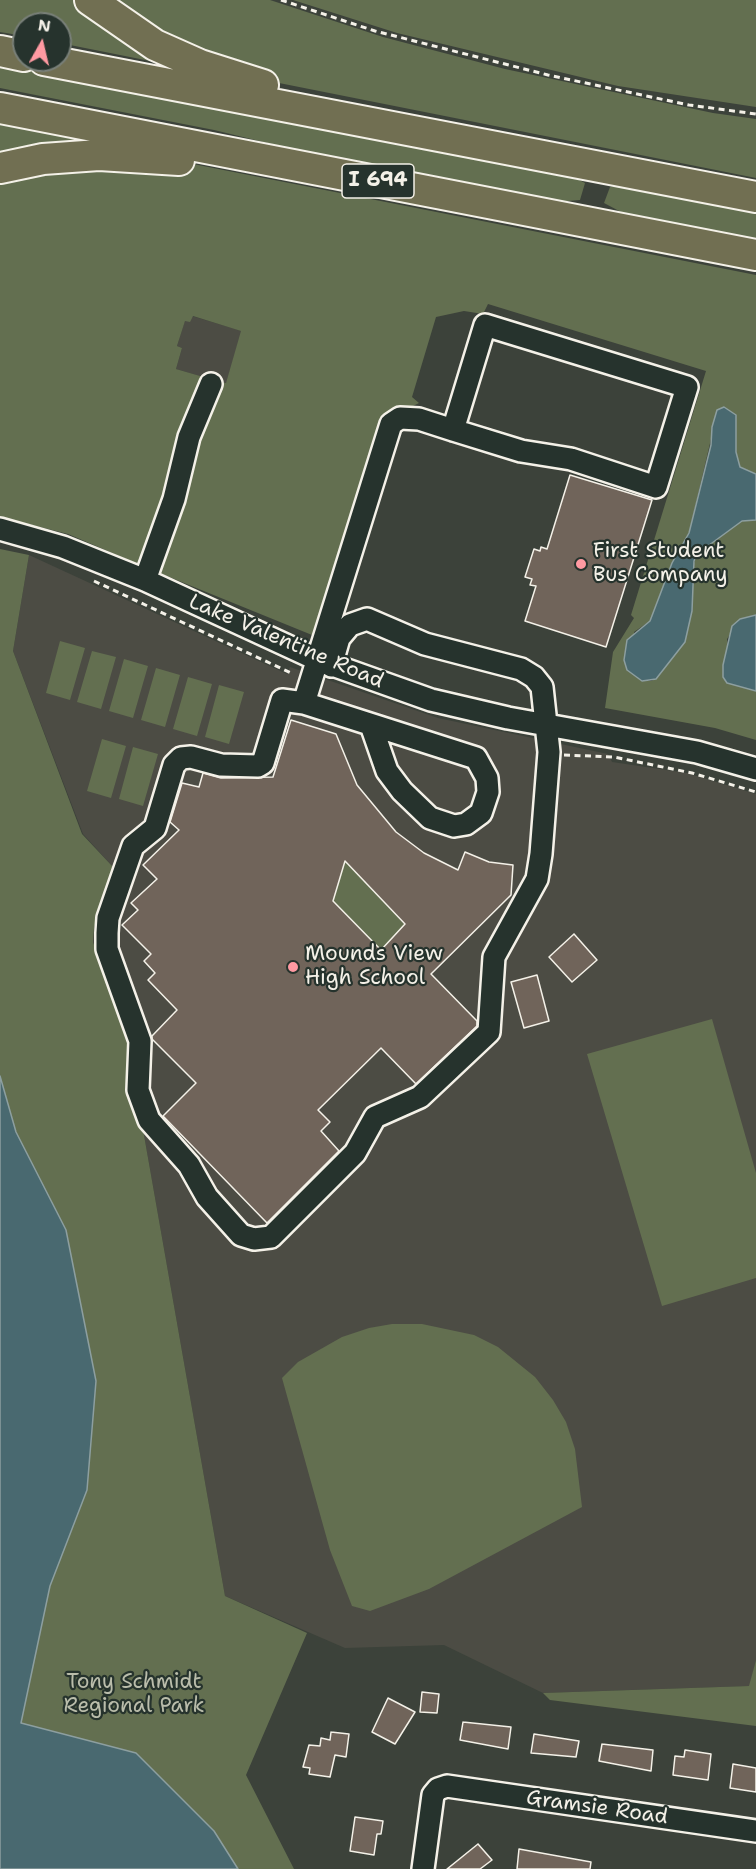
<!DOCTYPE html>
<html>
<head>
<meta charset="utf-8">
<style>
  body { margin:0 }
  #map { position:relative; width:756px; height:1869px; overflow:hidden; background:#3c423a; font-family:"Shantell Sans",sans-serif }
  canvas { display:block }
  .north { position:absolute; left:12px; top:12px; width:60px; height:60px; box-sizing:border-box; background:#26332d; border:2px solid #787f78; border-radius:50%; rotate:8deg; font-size:16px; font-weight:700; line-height:24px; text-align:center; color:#f4f1e8 }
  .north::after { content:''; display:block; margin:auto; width:21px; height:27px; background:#ff9aa2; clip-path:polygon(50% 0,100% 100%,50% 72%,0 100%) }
</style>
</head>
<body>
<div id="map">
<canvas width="756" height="1869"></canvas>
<div class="north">N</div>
</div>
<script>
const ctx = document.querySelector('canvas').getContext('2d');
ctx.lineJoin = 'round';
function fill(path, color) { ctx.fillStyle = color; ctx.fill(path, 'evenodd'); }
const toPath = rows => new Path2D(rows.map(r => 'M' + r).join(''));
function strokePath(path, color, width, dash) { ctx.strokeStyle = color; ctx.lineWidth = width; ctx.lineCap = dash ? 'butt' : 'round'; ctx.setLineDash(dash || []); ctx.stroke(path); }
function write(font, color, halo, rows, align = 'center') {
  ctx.font = font + ' "Shantell Sans",sans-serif'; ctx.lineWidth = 4.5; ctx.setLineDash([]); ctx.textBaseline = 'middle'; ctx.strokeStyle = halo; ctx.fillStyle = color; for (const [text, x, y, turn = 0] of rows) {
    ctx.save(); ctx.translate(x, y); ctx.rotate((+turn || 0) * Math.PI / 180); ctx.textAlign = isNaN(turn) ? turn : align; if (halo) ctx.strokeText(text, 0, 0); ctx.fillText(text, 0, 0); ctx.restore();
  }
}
const built = toPath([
  [192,316,242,331,226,384,176,369,182,348,177,346,185,320],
  [29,555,287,674,290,667,438,718,608,754,612,762,687,773,756,794,756,1660,750,1686,543,1693,444,1645,345,1648,225,1596,141,1118,127,1090,127,1039,93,942,94,928,113,867,83,834,13,651]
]);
const green = toPath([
  [0,0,77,0,165,64,60,43,60,24,24,24,24,36,0,32],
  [100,0,270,0,383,37,505,69,713,113,756,119,756,178,264,80,210,62],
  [293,0,756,0,756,107,618,86,397,33],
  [0,63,566,173,585,183,580,200,555,202,325,157,214,130,0,88],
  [0,125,45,132,96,141,0,158],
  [193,164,756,275,756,474,740,467,736,452,711,439,689,533,672,563,650,621,634,632,642,681,651,681,656,679,697,554,742,520,756,520,756,615,740,619,727,639,728,651,723,665,723,677,727,683,756,691,756,740,715,728,605,708,613,652,634,618,631,615,706,371,488,304,483,314,464,311,436,317,412,397,419,403,405,410,316,633,312,635,157,572,201,424,221,382,226,383,241,331,193,316,190,322,185,321,177,346,182,348,176,369,207,378,150,551,138,564,68,534,0,517,0,172],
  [633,184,756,208,756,239,621,212,604,203,610,187],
  [0,549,29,555,13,651,82,834,113,867,94,928,93,942,127,1039,127,1090,141,1118,225,1596,307,1633,246,1775,294,1869,0,1869],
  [60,641,85,648,70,700,46,693],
  [92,651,116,657,101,709,77,702],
  [124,659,148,666,133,718,109,711],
  [156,668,180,675,165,727,141,720],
  [188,677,212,684,197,736,173,729],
  [219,685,244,692,229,744,205,737],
  [102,739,126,746,111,798,87,791],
  [133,747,158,754,143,806,119,799],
  [345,861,405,925,381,950,333,901],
  [712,1019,756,1173,756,1278,662,1306,587,1054],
  [392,1324,422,1324,474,1335,498,1347,535,1377,553,1400,566,1422,575,1449,582,1507,429,1589,370,1611,352,1606,330,1550,282,1378,298,1362,342,1337,369,1328],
  [756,1660,756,1726,550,1700,543,1693,749,1686]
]);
const water = toPath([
  [724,407,736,415,736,452,740,467,756,474,756,520,742,521,697,554,694,561,692,611,685,642,656,679,642,681,627,670,624,660,627,640,650,621,672,563,689,533,711,445,712,427,717,410,724,407],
  [756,615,756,691,727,683,723,677,723,665,732,626,740,619,756,615],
  [0,1076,16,1132,66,1230,96,1381,87,1490,50,1586,21,1723,136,1753,214,1831,238,1869,0,1869,0,1076]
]);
const building = toPath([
  [570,475,652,500,606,647,525,621,536,586,530,585,532,579,525,577,534,549,540,551,541,547,547,549,570,475],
  [291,720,336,734,357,785,396,832,424,853,458,870,465,852,489,862,513,865,511,895,431,974,477,1021,477,1026,416,1084,381,1048,318,1110,330,1122,321,1131,339,1151,267,1223,163,1116,196,1083,152,1039,152,1036,177,1010,148,980,155,973,144,961,151,954,122,925,138,910,131,903,157,879,143,865,179,830,170,822,182,783,199,787,203,773,221,778,273,777,291,720],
  [345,861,405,924,381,950,333,901,345,861],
  [574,934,597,960,572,982,549,957,574,934],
  [537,975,549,1021,524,1028,511,982,537,975],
  [422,1692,439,1694,437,1713,420,1712,422,1692],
  [388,1698,415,1712,395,1744,372,1732,388,1698],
  [463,1722,511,1727,508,1749,460,1740,463,1722],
  [331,1732,349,1734,346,1757,335,1755,330,1777,309,1774,310,1768,303,1767,309,1745,320,1746,321,1738,330,1740,331,1732],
  [534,1734,579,1741,576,1757,531,1753,534,1734],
  [602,1744,653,1750,651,1771,599,1761,602,1744],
  [685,1750,711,1754,708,1780,673,1775,675,1756,684,1757,685,1750],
  [733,1764,756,1768,756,1792,730,1788,733,1764],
  [355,1817,383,1821,381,1834,377,1834,374,1855,350,1851,355,1817],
  [478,1844,492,1860,480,1869,447,1869,478,1844],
  [519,1849,591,1862,590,1869,517,1869,519,1849]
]);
const path = toPath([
  [281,0,375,31,548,75,689,105,756,114],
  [94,581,291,673],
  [564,755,614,757,692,773,756,792]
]);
const minor = toPath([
  [0,529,63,547,145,580,316,659,431,700,508,718,697,752,756,769],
  [145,580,174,499,189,437,211,384],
  [304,703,282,700,263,763,258,766,221,765,191,757,181,758,174,765,155,828,133,846,108,918,107,933,107,949,140,1041,138,1090,149,1120,189,1165,207,1197,241,1235,254,1239,271,1237,355,1153,375,1117,420,1097,489,1032,494,957,537,879,541,854,549,752,542,687,534,677,521,669,425,644,367,619,350,625,339,638,331,666],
  [371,725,387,771,402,791,430,818,454,826,466,824,481,813,488,792,487,778,476,758,304,703,391,424,400,418,419,419,453,430,521,451,571,459,656,487,687,387,485,325,453,430],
  [423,1869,433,1795,438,1789,447,1786,756,1831]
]);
const highway = toPath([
  [90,0,155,45,200,65,263,85],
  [0,51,24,56],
  [44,60,756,197],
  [0,108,756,255],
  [0,168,43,159,99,155,179,160]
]);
const markers = [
  [581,564,6,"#ff9aa2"],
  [293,967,6,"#ff9aa2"]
];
const shields = [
  [378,181,72]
];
const shieldNames = [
  ["I 694",378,181]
];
const poiNames = [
  ["First Student",593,552],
  ["Bus Company",593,576],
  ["Mounds View",305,955],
  ["High School",305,979]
];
const streetNames = [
  ["Lake Valentine Road",286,642,23],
  ["Gramsie Road",597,1808,8]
];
const parkNames = [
  ["Tony Schmidt",134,1683],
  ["Regional Park",134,1707]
];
fill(built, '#4c4c44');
fill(green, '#636f50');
fill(water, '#496970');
strokePath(water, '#8d9fa0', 1.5);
fill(building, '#70645a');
strokePath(building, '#f4f1e8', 1.5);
strokePath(minor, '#f4f1e8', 26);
strokePath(highway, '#f4f1e8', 34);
strokePath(path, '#f4f1e8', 3, [6, 4.5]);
strokePath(minor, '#26332d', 21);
strokePath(highway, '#716f52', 30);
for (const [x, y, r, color] of markers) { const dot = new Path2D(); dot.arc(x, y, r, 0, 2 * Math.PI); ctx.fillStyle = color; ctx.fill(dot); strokePath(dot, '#26332d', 2); }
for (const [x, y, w] of shields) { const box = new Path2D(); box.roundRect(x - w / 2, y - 17, w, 34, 4.5); ctx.fillStyle = '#26332d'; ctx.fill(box); strokePath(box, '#f4f1e8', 1.5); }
write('bold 20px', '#f4f1e8', null, shieldNames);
write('21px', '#f4f1e8', '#26332d', poiNames, 'left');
write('21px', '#f4f1e8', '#26332d', streetNames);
write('21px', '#babdab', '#26332d', parkNames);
</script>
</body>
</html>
